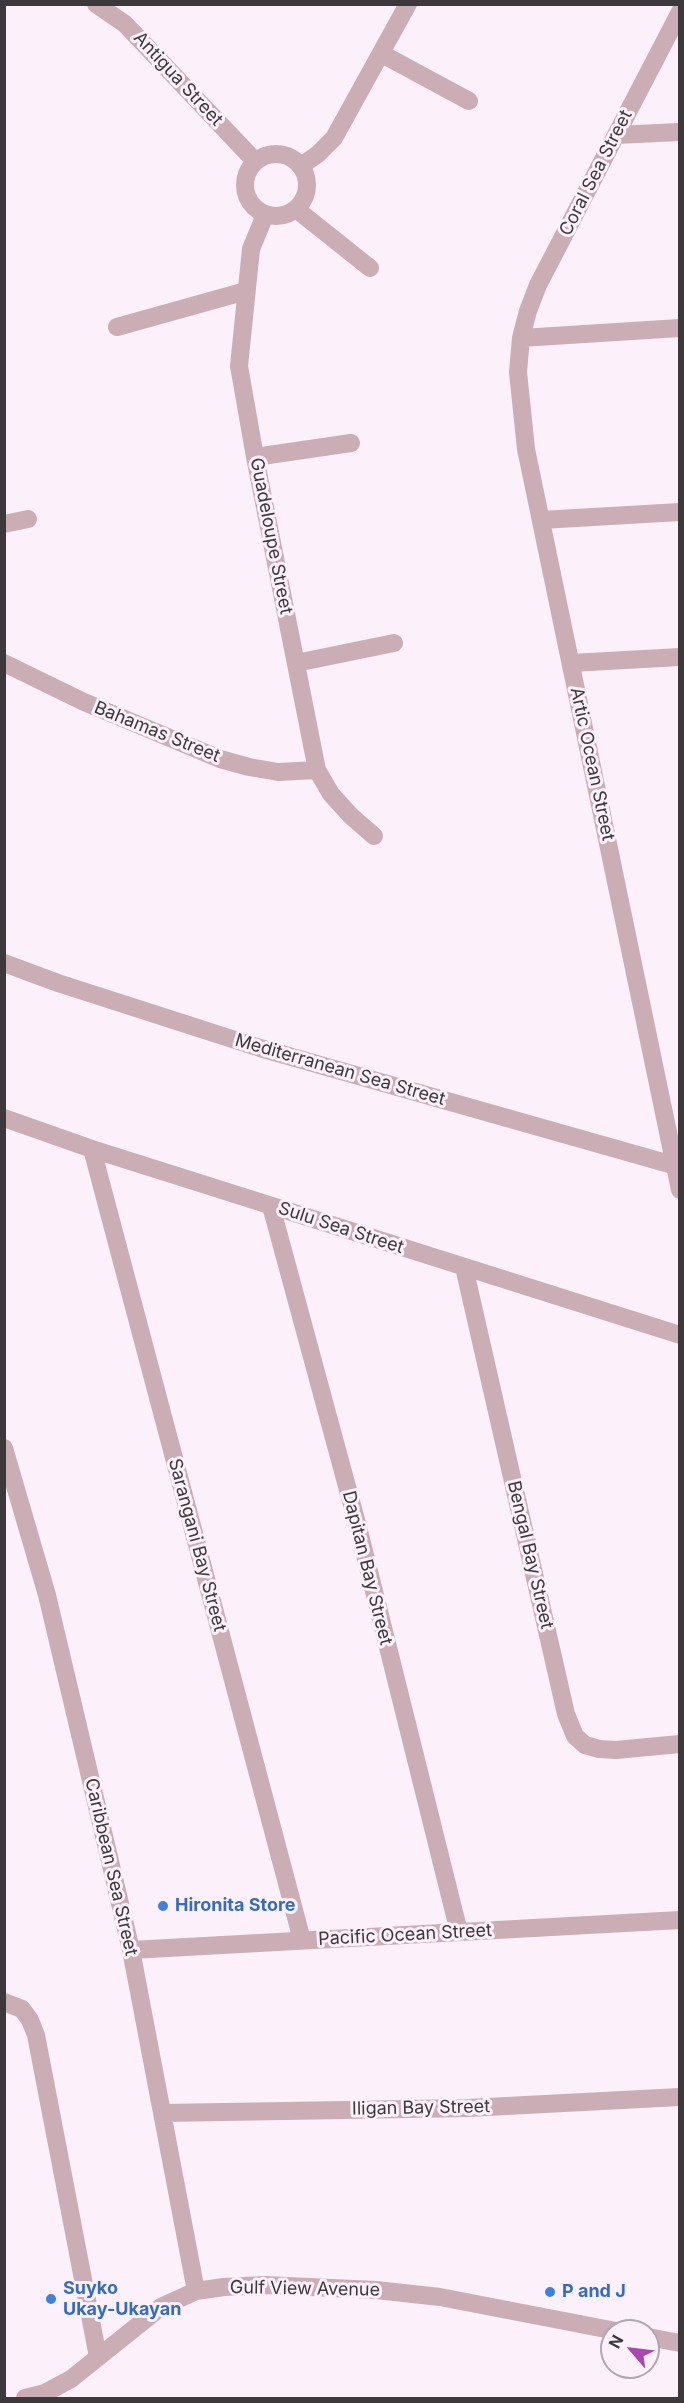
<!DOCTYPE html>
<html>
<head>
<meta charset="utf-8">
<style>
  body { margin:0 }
  #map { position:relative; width:684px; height:2403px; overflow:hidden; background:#fcf0fb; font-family:Inter,sans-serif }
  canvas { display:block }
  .frame { position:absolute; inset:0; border:6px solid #3d383c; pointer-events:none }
  .north { position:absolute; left:600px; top:2319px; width:60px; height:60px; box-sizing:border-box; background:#fcf0fb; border:2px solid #b0a6af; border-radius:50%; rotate:298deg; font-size:16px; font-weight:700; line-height:24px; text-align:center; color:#3d383c }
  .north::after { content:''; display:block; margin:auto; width:21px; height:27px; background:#a947ae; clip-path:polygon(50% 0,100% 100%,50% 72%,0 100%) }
</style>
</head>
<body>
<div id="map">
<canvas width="684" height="2403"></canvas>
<div class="frame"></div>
<div class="north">N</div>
</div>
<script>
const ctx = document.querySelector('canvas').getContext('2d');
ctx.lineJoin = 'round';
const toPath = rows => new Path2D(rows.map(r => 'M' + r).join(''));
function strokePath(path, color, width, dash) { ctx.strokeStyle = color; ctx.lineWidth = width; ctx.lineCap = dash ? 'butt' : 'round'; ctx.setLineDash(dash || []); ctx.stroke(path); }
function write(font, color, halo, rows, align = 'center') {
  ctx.font = font + ' Inter,sans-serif'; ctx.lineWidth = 6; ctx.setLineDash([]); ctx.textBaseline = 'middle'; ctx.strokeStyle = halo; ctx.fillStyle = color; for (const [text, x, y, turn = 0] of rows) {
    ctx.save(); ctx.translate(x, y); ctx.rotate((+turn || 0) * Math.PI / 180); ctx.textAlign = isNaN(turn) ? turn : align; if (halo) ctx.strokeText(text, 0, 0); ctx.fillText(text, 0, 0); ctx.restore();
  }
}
const street = toPath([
  [96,4,125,24,255,161],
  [680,12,538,285,528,311,521,338,518,372,526,449,680,1190],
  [382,54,469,101],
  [616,135,680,132],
  '245 185a31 31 0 1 1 62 0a31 31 0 1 1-62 0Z',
  [301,166,318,154,334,138,408,4],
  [296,209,370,268],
  [265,215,251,249,239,366,255,457,317,770,331,794,351,816,374,836],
  [117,327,246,291],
  [521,338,680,328],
  [255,457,351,443],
  [541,520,680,512],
  [4,524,28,519],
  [4,663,84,702,220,759,249,767,278,772,317,770],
  [296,663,394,643],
  [571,663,680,657],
  [4,963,58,983,260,1048,680,1167],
  [4,1118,92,1149,680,1335],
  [92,1149,302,1940],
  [271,1206,358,1527,459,1932],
  [464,1267,566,1714,575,1736,585,1745,599,1749,616,1750,680,1744],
  [4,1448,47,1595,131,1950,196,2291],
  [131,1950,680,1920],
  [4,2002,22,2009,30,2020,36,2035,98,2357],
  [162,2113,468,2108,680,2097],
  [648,2337,680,2343],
  [25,2398,45,2393,71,2379,161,2307,196,2291,224,2287,265,2285,376,2290,440,2297,616,2331]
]);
const markers = [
  [163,1906,6,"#3f7fe0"],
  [550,2292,6,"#3f7fe0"],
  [51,2299,6,"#3f7fe0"]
];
const streetNames = [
  ["Antigua Street",178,79,47],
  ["Coral Sea Street",596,173,-63],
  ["Guadeloupe Street",271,536,79],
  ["Bahamas Street",157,732,22],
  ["Artic Ocean Street",592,764,78],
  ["Mediterranean Sea Street",340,1070,16],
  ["Sulu Sea Street",341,1228,18],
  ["Sarangani Bay Street",197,1545,75],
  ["Bengal Bay Street",530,1555,77],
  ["Dapitan Bay Street",367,1568,76],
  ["Caribbean Sea Street",111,1867,77],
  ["Pacific Ocean Street",405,1935,-3],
  ["Iligan Bay Street",421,2108,-1],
  ["Gulf View Avenue",305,2289,1]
];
const shopNames = [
  ["Hironita Store",175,1906],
  ["Suyko",63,2289],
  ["Ukay-Ukayan",63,2310],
  ["P and J",562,2292]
];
strokePath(street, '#cbadb5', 18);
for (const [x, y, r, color] of markers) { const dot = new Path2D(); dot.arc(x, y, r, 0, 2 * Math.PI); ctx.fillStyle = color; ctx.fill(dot); strokePath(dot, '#fcf0fb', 2); }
write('18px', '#3d383c', '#fcf0fb', streetNames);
write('bold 18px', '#366cbe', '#fcf0fb', shopNames, 'left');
</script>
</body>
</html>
